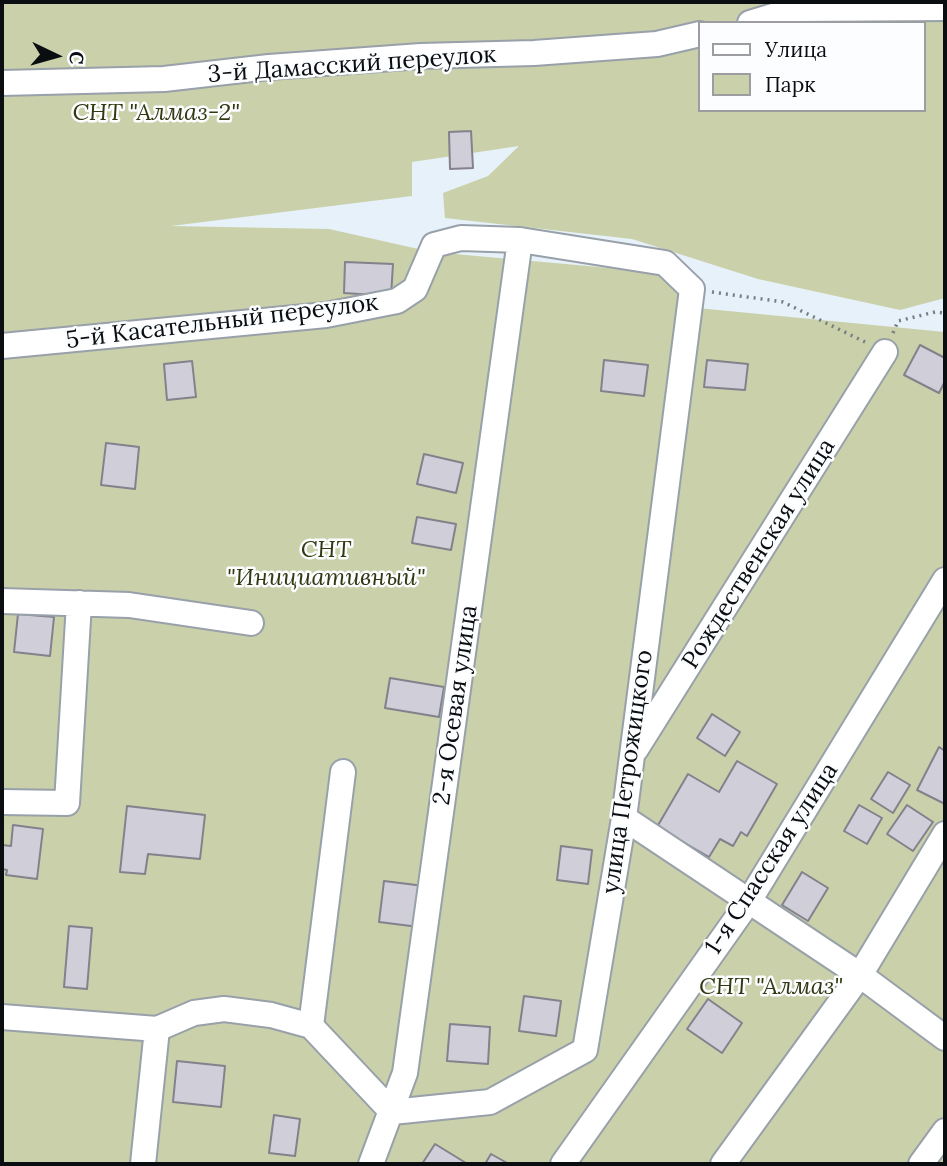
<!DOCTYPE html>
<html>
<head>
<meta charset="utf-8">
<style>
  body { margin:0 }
  #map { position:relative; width:947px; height:1166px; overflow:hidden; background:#e7f1fa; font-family:Lora,serif }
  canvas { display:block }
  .frame { position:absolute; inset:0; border:4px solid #0b0e11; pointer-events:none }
  .legend { position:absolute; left:698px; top:21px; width:228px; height:91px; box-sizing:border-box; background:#fbfdff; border:2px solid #9b9da0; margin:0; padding:9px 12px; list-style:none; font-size:21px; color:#0b0e11 }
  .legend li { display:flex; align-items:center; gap:14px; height:35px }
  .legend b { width:35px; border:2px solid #9b9da0 }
  .north { position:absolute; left:21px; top:21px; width:70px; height:70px; -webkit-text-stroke:5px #fbfdff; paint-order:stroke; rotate:95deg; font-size:19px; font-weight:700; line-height:28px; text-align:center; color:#0b0e11 }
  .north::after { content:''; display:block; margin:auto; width:24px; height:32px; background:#0b0e11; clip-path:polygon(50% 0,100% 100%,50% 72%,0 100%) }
</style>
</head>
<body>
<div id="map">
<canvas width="947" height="1166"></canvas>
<div class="frame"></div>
<ul class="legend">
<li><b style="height:9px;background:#fff"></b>Улица</li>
<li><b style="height:19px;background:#c9d0aa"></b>Парк</li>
</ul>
<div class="north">С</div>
</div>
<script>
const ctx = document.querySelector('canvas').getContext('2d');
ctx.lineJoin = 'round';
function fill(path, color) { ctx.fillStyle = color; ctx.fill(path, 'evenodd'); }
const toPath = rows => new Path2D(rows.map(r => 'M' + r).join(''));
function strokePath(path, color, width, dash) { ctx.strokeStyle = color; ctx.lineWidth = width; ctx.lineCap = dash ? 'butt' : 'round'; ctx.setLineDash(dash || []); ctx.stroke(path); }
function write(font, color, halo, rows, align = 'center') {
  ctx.font = font + ' Lora,serif'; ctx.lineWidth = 5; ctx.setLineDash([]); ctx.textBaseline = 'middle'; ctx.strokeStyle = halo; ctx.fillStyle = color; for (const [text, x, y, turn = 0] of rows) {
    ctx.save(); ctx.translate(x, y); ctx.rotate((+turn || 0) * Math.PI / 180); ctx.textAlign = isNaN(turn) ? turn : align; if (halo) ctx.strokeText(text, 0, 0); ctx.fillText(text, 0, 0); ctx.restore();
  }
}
const green = toPath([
  [2,2,945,2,945,298,900,310,758,279,632,239,445,218,443,193,488,176,519,146,412,162,412,196,171,226,329,229,432,252,688,275,687,307,945,332,945,1164,2,1164],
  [700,23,924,23,924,110,700,110]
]);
const building = toPath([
  [471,131,473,168,450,169,449,132,471,131],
  [345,262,393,264,391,296,344,293,345,262],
  [920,345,945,358,945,381,939,393,904,375,920,345],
  [604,360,648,365,644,396,601,391,604,360],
  [707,360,748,364,745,390,704,387,707,360],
  [192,361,196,397,167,400,164,364,192,361],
  [106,443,139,447,135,489,101,485,106,443],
  [424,454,463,463,456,493,417,484,424,454],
  [417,517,456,524,451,550,412,543,417,517],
  [18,614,54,617,50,656,14,652,18,614],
  [390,678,444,687,439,717,385,708,390,678],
  [712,714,740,732,725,756,697,738,712,714],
  [939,747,945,751,945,804,917,790,939,747],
  [737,761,777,784,747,836,741,832,733,846,720,839,709,857,657,827,688,774,719,792,737,761],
  [888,772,910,785,893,813,871,799,888,772],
  [859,805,882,818,867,844,844,831,859,805],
  [907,805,933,822,913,851,887,834,907,805],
  [127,806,205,815,200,859,148,854,145,874,120,872,127,806],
  [13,825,43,829,37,879,6,875,7,870,2,869,2,845,11,846,13,825],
  [561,846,592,850,588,884,557,880,561,846],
  [802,872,828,888,808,921,782,905,802,872],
  [384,881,424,886,419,927,379,922,384,881],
  [69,926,92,928,87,989,64,987,69,926],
  [524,996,561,1001,556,1036,519,1031,524,996],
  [708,999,742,1023,722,1053,687,1029,708,999],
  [450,1024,490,1027,488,1064,447,1061,450,1024],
  [177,1061,225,1066,221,1107,173,1102,177,1061],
  [274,1115,300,1119,295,1156,269,1153,274,1115],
  [435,1144,466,1163,465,1164,422,1164,435,1144],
  [491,1154,509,1164,485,1164,491,1154]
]);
const path = toPath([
  [712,292,783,302,865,342],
  [893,333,898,321,935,312,945,313]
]);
const street = toPath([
  [750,23,796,9,945,8],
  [2,83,164,79,269,67,421,56,534,53,657,44,700,34],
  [2,346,326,315,397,301,415,289,434,245,461,238,520,240,665,263,692,289,624,818,585,1050,490,1102,392,1112,311,1026,271,1015,224,1009,194,1013,157,1029,2,1017],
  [2,601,129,605,251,623],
  [636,749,885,352],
  [2,802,67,803,79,603],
  [624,818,860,975,945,1038],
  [311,1026,343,772],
  [143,1164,157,1029],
  [371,1164,405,1073,520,240],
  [563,1164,749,901,945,580],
  [723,1164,860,975,945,834],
  [921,1164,945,1131]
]);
const streetNames = [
  ["3-й Дамасский переулок",352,65,-4],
  ["5-й Касательный переулок",222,322,-7],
  ["Рождественская улица",759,554,-58],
  ["2-я Осевая улица",456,705,-82],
  ["улица Петрожицкого",628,772,-82],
  ["1-я Спасская улица",772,859,-57]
];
const parkNames = [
  ["СНТ \"Алмаз-2\"",156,113],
  ["СНТ",326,550],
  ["\"Инициативный\"",326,578],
  ["СНТ \"Алмаз\"",771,987]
];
fill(green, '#c9d0aa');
fill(building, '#cfced9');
strokePath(building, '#82818c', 2);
strokePath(street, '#98a0a9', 28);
strokePath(path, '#767d83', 3.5, [2, 5]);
strokePath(street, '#fff', 24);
write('24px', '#0b0e11', '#fbfdff', streetNames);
write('italic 24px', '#333811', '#fbfdff', parkNames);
</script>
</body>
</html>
